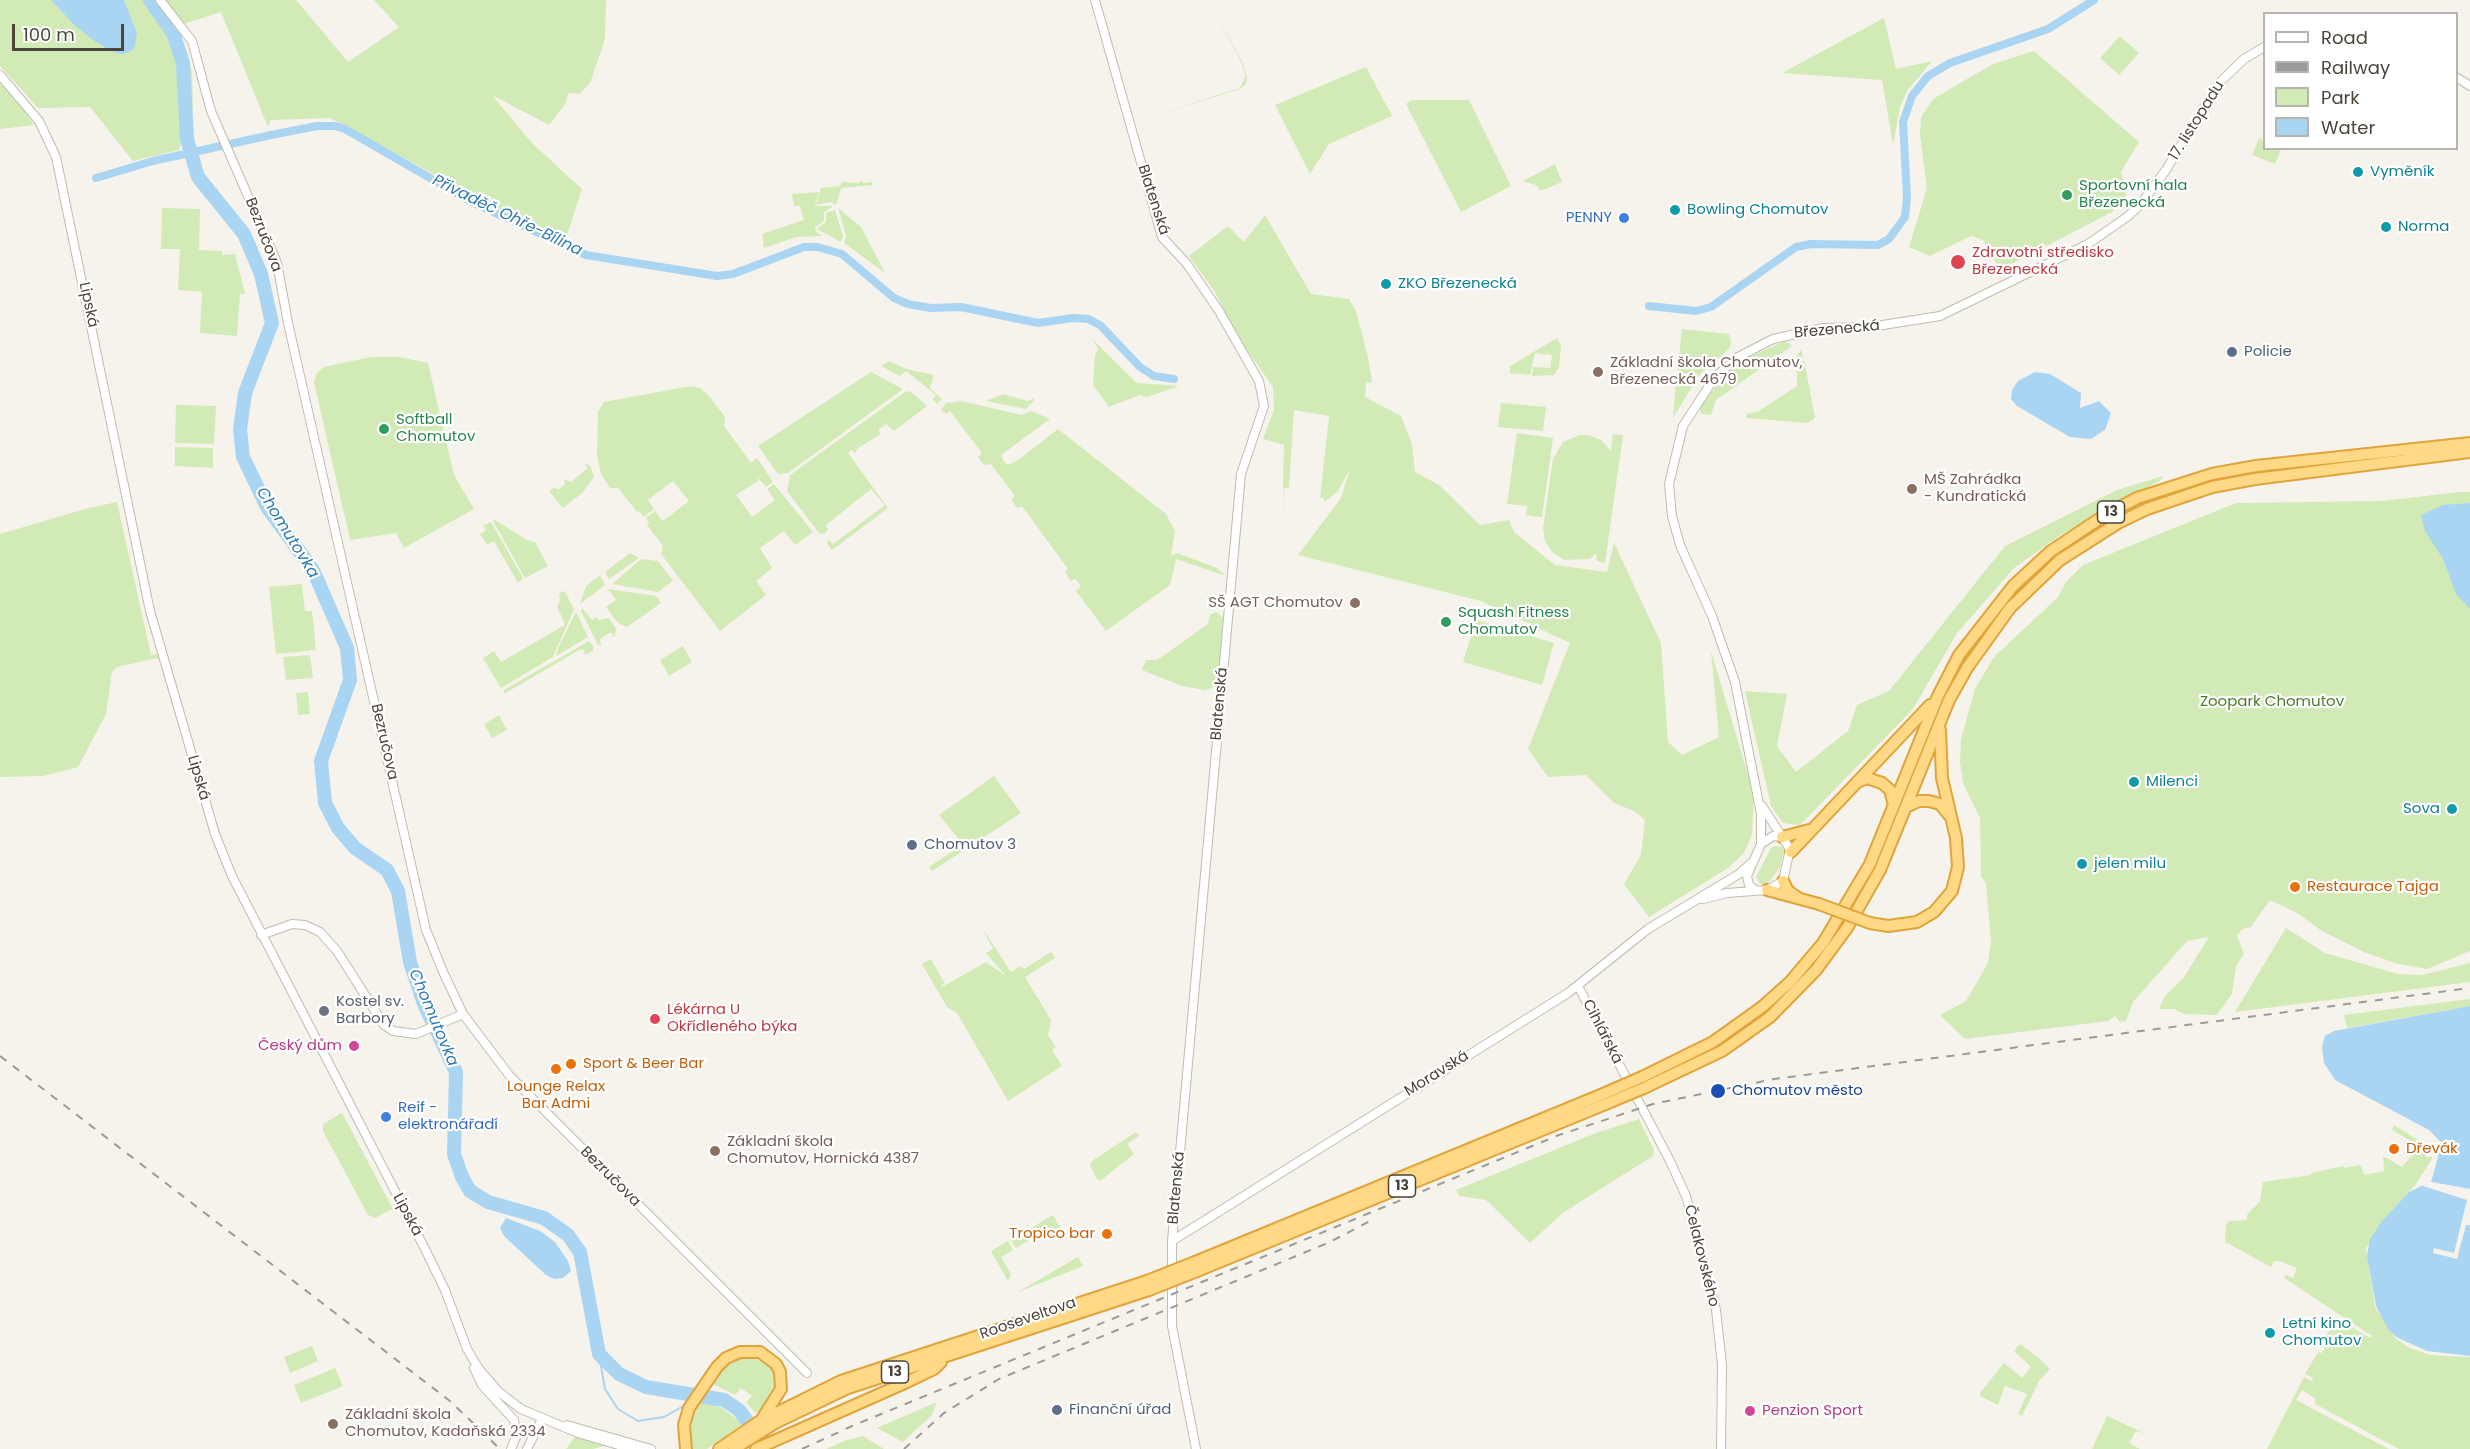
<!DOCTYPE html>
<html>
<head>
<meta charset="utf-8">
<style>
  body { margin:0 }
  #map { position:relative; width:2470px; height:1449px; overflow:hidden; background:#f6f3ec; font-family:Poppins,sans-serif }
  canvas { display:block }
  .legend { position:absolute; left:2263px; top:12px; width:195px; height:138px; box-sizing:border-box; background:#fff; border:2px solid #b7b4b0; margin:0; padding:8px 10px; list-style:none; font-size:18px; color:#4b4439 }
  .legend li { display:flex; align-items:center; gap:12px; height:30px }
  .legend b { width:30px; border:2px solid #b7b4b0 }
  .scale { position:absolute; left:12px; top:24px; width:112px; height:27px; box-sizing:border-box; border:3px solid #4b4439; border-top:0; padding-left:8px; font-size:18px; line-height:21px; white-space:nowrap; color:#4b4439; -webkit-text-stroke:4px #fff; paint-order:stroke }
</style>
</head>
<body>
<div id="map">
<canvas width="2470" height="1449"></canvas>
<ul class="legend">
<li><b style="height:8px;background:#fff"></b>Road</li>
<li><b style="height:8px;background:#9a9a9a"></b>Railway</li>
<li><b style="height:16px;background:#d2eab5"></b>Park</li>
<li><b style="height:16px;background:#a9d4f2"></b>Water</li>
</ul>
<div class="scale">100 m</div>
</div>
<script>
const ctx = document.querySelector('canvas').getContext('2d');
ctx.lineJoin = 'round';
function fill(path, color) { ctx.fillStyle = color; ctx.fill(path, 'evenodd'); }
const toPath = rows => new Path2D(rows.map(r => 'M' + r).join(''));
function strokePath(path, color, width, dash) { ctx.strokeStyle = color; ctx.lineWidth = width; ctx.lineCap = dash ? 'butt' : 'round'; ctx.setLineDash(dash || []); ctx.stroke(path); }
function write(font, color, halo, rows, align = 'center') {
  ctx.font = font + ' Poppins,sans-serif'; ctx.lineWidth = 4.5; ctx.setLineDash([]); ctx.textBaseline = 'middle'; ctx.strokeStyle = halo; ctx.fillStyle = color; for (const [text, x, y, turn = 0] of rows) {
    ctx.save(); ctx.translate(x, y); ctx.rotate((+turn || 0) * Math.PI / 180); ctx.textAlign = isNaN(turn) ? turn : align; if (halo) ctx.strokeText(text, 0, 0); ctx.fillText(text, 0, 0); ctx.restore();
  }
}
const green = toPath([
  [0,0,51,0,75,26,113,52,137,33,124,0,152,0,183,43,192,72,193,106,179,150,133,161,90,107,38,108,0,66],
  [163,0,296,0,348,62,399,27,374,0,606,0,605,39,590,83,579,94,568,93,566,103,549,125,492,95,533,144,582,189,566,238,511,216,330,118,271,120,268,127,221,12,184,24],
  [1207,0,1241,59,1247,76,1246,84,1240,89,1137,121,1240,88,1246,76,1239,57],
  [1884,18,1896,69,1932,61,1907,91,1900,107,1893,145,1882,80,1782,73],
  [2120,36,2139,53,2119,75,2100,58],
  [2034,51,2139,142,2121,172,2126,195,2112,212,2000,270,1983,240,1971,236,1930,256,1909,247,1927,188,1920,135,1921,117,1933,99,1993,64],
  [1366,67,1392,116,1329,144,1310,174,1275,105],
  [0,83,23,109,34,125,0,129],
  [1411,100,1469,100,1511,186,1461,212,1406,104],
  [2259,138,2264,141,2264,148,2281,149,2275,164,2252,155],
  [1555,164,1562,182,1540,191,1536,185,1523,181],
  [861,180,864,183,872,182,873,185,841,188,836,205,831,202,816,205,821,188,840,186,842,182,859,183],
  [819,192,815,206,833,206,824,212,824,221,815,227,816,232,823,236,797,237,764,248,762,234,804,220,800,206,794,206,792,194],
  [162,208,200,209,199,250,222,251,222,255,235,254,245,294,240,294,237,336,200,333,202,292,178,290,180,249,161,249],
  [838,208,861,227,885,273,844,243,846,235],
  [835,210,843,236,841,242,817,229,826,222,826,213],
  [1265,215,1311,294,1349,299,1356,311,1368,357,1372,382,1366,383,1365,397,1401,416,1412,444,1415,472,1439,485,1480,525,1509,520,1514,532,1555,565,1607,572,1614,543,1661,643,1668,742,1682,755,1719,737,1711,651,1754,795,1752,835,1744,853,1728,868,1649,917,1624,884,1641,855,1645,820,1634,811,1614,803,1586,775,1548,777,1528,749,1570,643,1481,601,1298,555,1341,498,1350,469,1338,491,1324,502,1324,498,1320,498,1329,416,1294,410,1289,488,1284,488,1285,517,1283,485,1284,445,1263,439,1274,410,1273,387,1236,334,1215,292,1189,256,1228,226,1244,242],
  [1682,329,1729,334,1731,341,1730,348,1695,379,1677,376],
  [1557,338,1561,345,1559,367,1554,375,1532,376,1533,367,1550,368,1552,355,1535,353,1530,375,1510,373,1510,366],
  [1092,339,1137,383,1179,386,1147,397,1140,395,1109,407,1093,385,1095,356,1098,349],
  [1785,341,1792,346,1716,400,1711,415,1701,414,1700,407,1725,375,1747,358],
  [1801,350,1803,356,1798,362,1800,364,1804,360,1815,418,1807,423,1746,418,1747,414,1759,411,1797,386,1797,355],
  [371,357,399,357,428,363,454,475,474,509,404,548,396,533,350,540,314,382,317,373,324,367],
  [889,361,906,369,934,375,930,388,942,399,937,404,933,399,936,395,906,371,900,376,881,366],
  [871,372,903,389,788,473,778,474,758,446],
  [1678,381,1693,385,1673,418,1676,382],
  [691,386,700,388,709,396,725,417,724,426,751,463,757,458,773,482,766,487,758,478,758,481,736,495,752,517,775,500,767,489,774,484,813,532,795,545,784,531,760,548,772,568,756,581,766,595,720,631,661,554,663,546,647,525,649,523,646,518,655,511,663,521,689,501,673,481,648,500,654,509,644,517,639,511,637,512,618,488,610,488,601,474,597,455,598,412,604,402],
  [910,391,927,406,894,431,886,424,878,430,881,434,858,448,855,453,852,450,848,453,888,508,832,550,827,543,828,539,833,544,885,505,871,489,826,525,828,530,824,534,819,533,787,491,790,475,905,392],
  [1003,394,1028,401,1034,398,1034,400,1026,409,986,401],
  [961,401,1022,415,1032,411,1050,419,1001,455,1004,462,1008,465,1017,461,1058,429,1166,514,1175,531,1171,556,1177,553,1217,568,1226,576,1176,559,1170,585,1106,631,1076,591,1081,586,1075,579,1071,581,1065,572,1068,569,1022,506,1017,508,1011,499,1015,496,991,464,984,465,978,457,982,453,950,411,946,414,941,410,946,403],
  [1501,403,1546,407,1543,431,1498,427],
  [176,405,216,406,214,444,175,443],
  [1517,433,1553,438,1542,517,1526,515,1527,506,1507,504],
  [1613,434,1623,435,1605,563,1597,561,1596,553,1590,559,1564,560,1552,552,1545,541,1543,528,1553,459,1563,442,1580,435,1589,435,1601,440,1611,451],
  [175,447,213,448,213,468,175,466],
  [584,464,590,465,594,477,582,493,563,508,549,491,555,487,558,490,565,484,564,479,571,482,588,468],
  [2163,476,2161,480,2062,534,2014,568,1957,633,1913,709,1800,825,1783,823,1771,806,1745,691,1787,694,1777,746,1796,772,1848,731,1857,705,1889,691,2005,546,2117,490],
  [2459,492,2470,492,2470,951,2427,969,2398,964,2364,952,2322,931,2297,913,2270,900,2251,927,2242,929,2237,936,2244,954,2236,966,2232,994,2217,1015,2184,1014,2174,1009,2159,1009,2165,996,2184,977,2209,937,2187,941,2133,1002,2126,1021,2120,1022,2115,1016,2108,1021,1965,1039,1940,1015,1966,1001,1988,963,1991,941,1986,883,1981,877,1980,818,1963,783,1960,762,1961,739,1975,689,1994,657,2058,597,2066,582,2083,565,2236,503,2383,501],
  [117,502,151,655,162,653,162,657,117,667,112,672,106,714,78,767,43,776,0,777,0,534,85,509],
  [495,520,527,540,535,542,548,566,525,578,493,521],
  [491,522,523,578,518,583,494,541,487,545,480,534,486,530,483,526],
  [630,553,639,558,609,579,605,572],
  [641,559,658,561,673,581,658,592,612,584],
  [600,575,605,585,580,604,586,586],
  [302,584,305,611,312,611,316,650,276,654,269,587],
  [608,589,656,596,661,603,627,627,618,623,606,607,616,600],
  [562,591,565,592,574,609,553,657,501,688,483,658,494,651,501,662,565,625,557,606,560,601,559,594],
  [582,608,592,620,596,617,598,620,609,618,616,629,615,635,613,637,612,633,609,633,600,639,601,645,598,645,581,611],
  [576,612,588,637,556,656,559,646],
  [1216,612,1223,617,1219,678,1212,688,1205,690,1182,686,1142,670,1146,660,1157,660,1208,624,1210,615],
  [1476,620,1554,643,1542,685,1463,662],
  [589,641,594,647,593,651,585,655,584,650,581,649,504,694,504,690],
  [683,646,692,662,669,676,660,660],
  [310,655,313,678,286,680,283,657],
  [308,692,310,714,298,715,296,693],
  [499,715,507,730,492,738,484,724],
  [994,776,1021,813,932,871,929,867,963,844,939,815],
  [1776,846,1783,847,1784,851,1780,868,1767,884,1760,884,1756,877,1771,848],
  [981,926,1011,972,1021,966,1024,969,1051,952,1055,958,1025,977,1051,1020,1048,1035,1056,1047,1052,1050,1062,1066,1008,1101,957,1013,947,1007,922,964,931,959,945,984,941,985,942,987,986,962,1006,976,986,953,993,949],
  [2286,928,2325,953,2398,974,2422,975,2470,963,2470,982,2235,1012],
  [2470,999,2470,1006,2347,1028,2344,1015],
  [342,1113,393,1209,375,1218,368,1215,323,1131,323,1124],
  [1639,1119,1654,1150,1653,1156,1564,1212,1530,1243,1486,1200,1459,1196,1456,1190,1596,1133],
  [2394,1125,2421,1142,2426,1157,2432,1157,2432,1159,2416,1184,2381,1223,2382,1225,2366,1248,2375,1307,2396,1339,2410,1348,2430,1355,2470,1357,2470,1449,2399,1449,2315,1404,2315,1398,2302,1390,2296,1400,2389,1449,2267,1449,2304,1377,2312,1381,2313,1378,2305,1374,2318,1352,2322,1353,2325,1348,2321,1345,2337,1318,2370,1338,2372,1336,2284,1278,2286,1275,2293,1278,2297,1268,2279,1261,2274,1261,2271,1267,2225,1242,2226,1224,2229,1221,2247,1220,2247,1215,2260,1201,2263,1182,2311,1175,2311,1173,2343,1166,2344,1168,2360,1165,2365,1175,2384,1171,2383,1156,2402,1167,2414,1153,2412,1149,2416,1144,2392,1130],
  [1136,1132,1139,1136,1127,1144,1134,1154,1100,1181,1097,1179,1090,1166,1092,1161],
  [1053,1215,1066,1238,1060,1231,1055,1233,1051,1227,1016,1248,1011,1240],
  [1008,1241,1013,1250,1001,1257,1011,1274,1008,1281,991,1251],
  [1078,1257,1083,1266,1016,1293],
  [2020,1344,2039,1358,2050,1369,2039,1381,2022,1416,2018,1414,2027,1394,2005,1386,1998,1405,1980,1396,1980,1393,2004,1363,2022,1378,2031,1367,2014,1351],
  [312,1346,318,1361,290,1373,284,1357],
  [753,1358,767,1363,775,1375,774,1391,765,1408,755,1413,746,1402,752,1396,741,1388,735,1395,711,1383,724,1368,737,1359],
  [335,1368,343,1386,301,1403,294,1385],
  [701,1401,722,1408,743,1424,707,1449,693,1449,689,1432,693,1415],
  [937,1402,931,1416,903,1442,877,1428],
  [2107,1416,2146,1434,2136,1431,2129,1443,2140,1449,2092,1449],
  [863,1436,884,1449,826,1449,847,1440],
  [575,1437,606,1445,593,1449,566,1449]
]);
const water = toPath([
  [51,0,124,0,137,33,134,49,123,54,113,52,96,42,75,26],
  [2035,372,2050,374,2081,393,2080,408,2099,401,2111,413,2105,430,2091,439,2070,437,2017,406,2011,399,2012,390,2018,381],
  [2470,503,2470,609,2456,594,2443,559,2425,531,2421,515,2443,505],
  [2470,1006,2470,1356,2427,1351,2396,1337,2388,1329,2376,1306,2367,1256,2370,1239,2382,1221,2409,1192,2421,1186,2423,1181,2431,1182,2442,1143,2429,1130,2335,1080,2324,1063,2322,1047,2325,1036,2334,1031],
  [506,1218,540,1231,555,1242,568,1261,571,1271,563,1278,554,1279,546,1275,504,1236,500,1228]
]);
const pier = toPath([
  [2421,1180,2470,1189,2470,1225,2466,1225,2457,1259,2433,1253,2434,1248,2454,1253,2467,1200,2420,1185]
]);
const stream = toPath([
  [599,1354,605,1389,618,1409,638,1421,664,1417,687,1404]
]);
const canal = toPath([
  [96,178,153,161,271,135,317,126,335,126,345,129,470,201,586,255,717,276,733,274,804,247,818,247,842,254,894,298,908,304,931,308,961,307,1038,323,1073,318,1088,319,1100,325,1140,367,1154,376,1174,379],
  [1649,306,1696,311,1711,307,1796,247,1811,244,1878,245,1889,239,1905,217,1907,198,1903,122,1912,96,1928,76,1950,63,2048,29,2094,0]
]);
const river = toPath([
  [150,0,173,33,183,63,187,139,198,177,244,234,261,274,272,323,245,393,240,429,243,457,267,507,313,570,347,648,350,680,321,761,325,803,338,828,355,848,387,870,398,891,410,962,424,1004,456,1072,454,1154,462,1177,470,1191,488,1202,544,1218,568,1235,580,1252,599,1354,619,1374,646,1387,724,1400,739,1410,759,1437]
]);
const tertiary = toPath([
  [160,0,192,41,211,111,277,263,288,323,426,930,444,974,463,1014,509,1075,807,1373],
  [1095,0,1162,237,1187,264,1219,311,1259,381,1264,406,1241,474,1172,1241,1172,1326,1196,1449],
  [0,75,39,121,56,157,150,611,215,834,232,876,426,1251,445,1290,467,1349,479,1369,499,1392,521,1409,578,1433,632,1449],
  [2456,77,2470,86],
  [1761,844,1773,836,1782,837],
  [1755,890,1749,885,1747,876,1761,844,1761,814,1735,682,1712,616,1680,545,1672,516,1669,484,1683,426,1715,377,1738,357,1773,339,1823,328,1870,327,1940,316,2088,244,2127,217,2140,205,2166,170,2219,83,2244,59,2264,47],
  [1703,899,1727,893,1767,890,1783,881,1790,849,1762,806],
  [261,935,292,924,305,925,320,932,337,951,384,1025,393,1031,416,1034,463,1014],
  [1578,986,1669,1159,1686,1196,1716,1310,1722,1365,1721,1449],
  [1172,1241,1568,993,1648,929,1739,874,1750,864],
  [474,1368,482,1385,514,1420,516,1437,511,1449],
  [567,1425,651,1449],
  [527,1449,542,1419]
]);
const trunk = toPath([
  [1857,782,1867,778,1882,783,1890,790,1894,805],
  [1906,807,1919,801,1929,801,1940,804,1949,815],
  [1782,837,1809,830],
  [1791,852,1930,705],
  [1783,881,1788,891,1797,897],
  [1767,890,1819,904],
  [1888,926,1917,922,1934,912,1952,891,1958,867,1956,838,1942,778,1940,730],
  [1642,1077,1713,1042,1762,1007,1790,982,1823,943,1870,864,1938,696,1959,655,2013,586,2051,551,2105,515,2137,498,2212,474,2256,466,2470,443],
  [1644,1088,1722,1051,1770,1017,1816,970,1847,928,1880,870,1949,700,1967,668,2010,608,2060,560,2118,523,2147,509,2212,487,2255,479,2470,452],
  [1195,1262,1603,1094],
  [1197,1271,1608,1103],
  [686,1449,684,1425,689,1408,717,1367,726,1358,740,1352,760,1352,776,1364,780,1372,781,1389,762,1419],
  [719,1449,760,1421,841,1381,1147,1281],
  [734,1449,775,1423,848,1388,1149,1290],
  [756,1449,907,1382,934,1369,941,1362]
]);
const rail = toPath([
  [0,1056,450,1401,500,1449],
  [802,1449,852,1426,1559,1135,1653,1104,1774,1079,2470,988],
  [904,1449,944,1413,999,1379,1330,1242,1370,1221]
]);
const trunkBridge = toPath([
  [1819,904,1870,923,1888,926],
  [1603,1094,1642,1077],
  [1608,1103,1644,1088],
  [1147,1281,1195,1262],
  [1149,1290,1197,1271]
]);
const markers = [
  [2358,172,6,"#0f9aa8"],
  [2067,195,6,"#2e9e5b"],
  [1675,210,6,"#0f9aa8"],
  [1624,218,6,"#3f7fe0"],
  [2386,227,6,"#0f9aa8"],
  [1958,262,8,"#e0444e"],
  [1386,284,6,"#0f9aa8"],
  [2232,352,6,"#5c6f8a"],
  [1598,372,6,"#8d6e63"],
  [384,429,6,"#2e9e5b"],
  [1912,489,6,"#8d6e63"],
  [1355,603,6,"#8d6e63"],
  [1446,622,6,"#2e9e5b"],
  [2134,782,6,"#0f9aa8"],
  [2452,809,6,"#0f9aa8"],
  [912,845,6,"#5c6f8a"],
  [2082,864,6,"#0f9aa8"],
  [2295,887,6,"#e8710a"],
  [324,1011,6,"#6b7280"],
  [655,1019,6,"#e0444e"],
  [354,1046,6,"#d1479c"],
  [571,1064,6,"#e8710a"],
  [556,1069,6,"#e8710a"],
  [1718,1091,8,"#1a4fb4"],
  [386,1117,6,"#3f7fe0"],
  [2394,1149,6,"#e8710a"],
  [715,1151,6,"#8d6e63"],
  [1107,1234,6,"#e8710a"],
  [2270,1333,6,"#0f9aa8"],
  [1057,1410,6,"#5c6f8a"],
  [1750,1411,6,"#d1479c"],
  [333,1424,6,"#8d6e63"]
];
const shields = [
  [2111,512,27],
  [1402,1186,27],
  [895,1372,27]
];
const shieldNames = [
  ["13",2111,512],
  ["13",1402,1186],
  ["13",895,1372]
];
const streetNames = [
  ["17. listopadu",2197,121,-58],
  ["Blatenská",1153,200,72],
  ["Bezručova",263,235,69],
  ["Lipská",88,305,78],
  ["Březenecká",1837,330,-5],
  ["Blatenská",1220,704,-85],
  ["Bezručova",384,742,77],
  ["Lipská",198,778,74],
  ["Cihlářská",1602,1032,63],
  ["Moravská",1437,1074,-32],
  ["Bezručova",610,1177,45],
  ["Blatenská",1177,1188,-85],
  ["Lipská",407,1215,62],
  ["Čelakovského",1701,1256,76],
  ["Rooseveltova",1028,1319,-19]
];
const cultureNames = [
  ["Vyměník",2370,172],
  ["Bowling Chomutov",1687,210],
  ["Norma",2398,227],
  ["ZKO Březenecká",1398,284],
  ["Milenci",2146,782],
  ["Sova",2440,809,"right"],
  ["jelen milu",2094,864],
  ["Letní kino",2282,1324],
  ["Chomutov",2282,1341]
];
const leisureNames = [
  ["Sportovní hala",2079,186],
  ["Březenecká",2079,203],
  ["Softball",396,420],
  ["Chomutov",396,437],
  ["Squash Fitness",1458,613],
  ["Chomutov",1458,630]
];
const shopNames = [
  ["PENNY",1612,218],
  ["Reif -",398,1108,"left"],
  ["elektronářadí",398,1125,"left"]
];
const healthNames = [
  ["Zdravotní středisko",1972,253],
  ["Březenecká",1972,270],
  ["Lékárna U",667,1010],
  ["Okřídleného býka",667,1027]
];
const serviceNames = [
  ["Policie",2244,352],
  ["Chomutov 3",924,845],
  ["Finanční úřad",1069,1410]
];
const educationNames = [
  ["Základní škola Chomutov,",1610,363],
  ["Březenecká 4679",1610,380],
  ["MŠ Zahrádka",1924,480],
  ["- Kundratická",1924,497],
  ["SŠ AGT Chomutov",1343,603,"right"],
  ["Základní škola",727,1142],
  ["Chomutov, Hornická 4387",727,1159],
  ["Základní škola",345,1415],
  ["Chomutov, Kadaňská 2334",345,1432]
];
const parkNames = [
  ["Zoopark Chomutov",2272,702]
];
const foodNames = [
  ["Restaurace Tajga",2307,887],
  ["Sport & Beer Bar",583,1064],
  ["Lounge Relax",556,1087,"center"],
  ["Bar Admi",556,1104,"center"],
  ["Dřevák",2406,1149],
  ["Tropico bar",1095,1234,"right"]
];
const worshipNames = [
  ["Kostel sv.",336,1002],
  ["Barbory",336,1019]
];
const hotelNames = [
  ["Český dům",342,1046],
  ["Penzion Sport",1762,1411,"left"]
];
const transitNames = [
  ["Chomutov město",1732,1091]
];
const waterNames = [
  ["Přivaděč Ohře-Bílina",507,216,26],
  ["Chomutovka",287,533,58],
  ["Chomutovka",433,1018,67]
];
fill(green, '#d2eab5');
fill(water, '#a9d4f2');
fill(pier, '#f6f3ec');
strokePath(stream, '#a9d4f2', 2);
strokePath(canal, '#a9d4f2', 8);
strokePath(river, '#a9d4f2', 14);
strokePath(tertiary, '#c2bbae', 10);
strokePath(trunk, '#e0a43c', 14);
strokePath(tertiary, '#fff', 8);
strokePath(trunk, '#ffd985', 10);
strokePath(rail, '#9a9a9a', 2, [8, 8]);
strokePath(trunkBridge, '#e0a43c', 14, []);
strokePath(trunkBridge, '#ffd985', 10);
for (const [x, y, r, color] of markers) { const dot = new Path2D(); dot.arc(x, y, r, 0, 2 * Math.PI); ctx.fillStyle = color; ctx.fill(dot); strokePath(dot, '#fff', 2); }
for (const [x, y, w] of shields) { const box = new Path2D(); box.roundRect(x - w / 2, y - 11, w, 22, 4.5); ctx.fillStyle = '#fff'; ctx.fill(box); strokePath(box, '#4b4439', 1.5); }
write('bold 14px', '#4b4439', null, shieldNames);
write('15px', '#4b4439', '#fff', streetNames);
write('15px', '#0d838f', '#fff', cultureNames, 'left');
write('15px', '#27864d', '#fff', leisureNames, 'left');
write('15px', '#366cbe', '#fff', shopNames, 'right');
write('15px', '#be3a42', '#fff', healthNames, 'left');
write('15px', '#4e5e75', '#fff', serviceNames, 'left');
write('15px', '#785e54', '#fff', educationNames, 'left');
write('15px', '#4a7f2a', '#fff', parkNames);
write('15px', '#c56008', '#fff', foodNames, 'left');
write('15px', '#5b616d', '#fff', worshipNames, 'left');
write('15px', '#b23c85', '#fff', hotelNames, 'right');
write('15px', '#164399', '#fff', transitNames, 'left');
write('italic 16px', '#2e7ab2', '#fff', waterNames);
</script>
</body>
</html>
